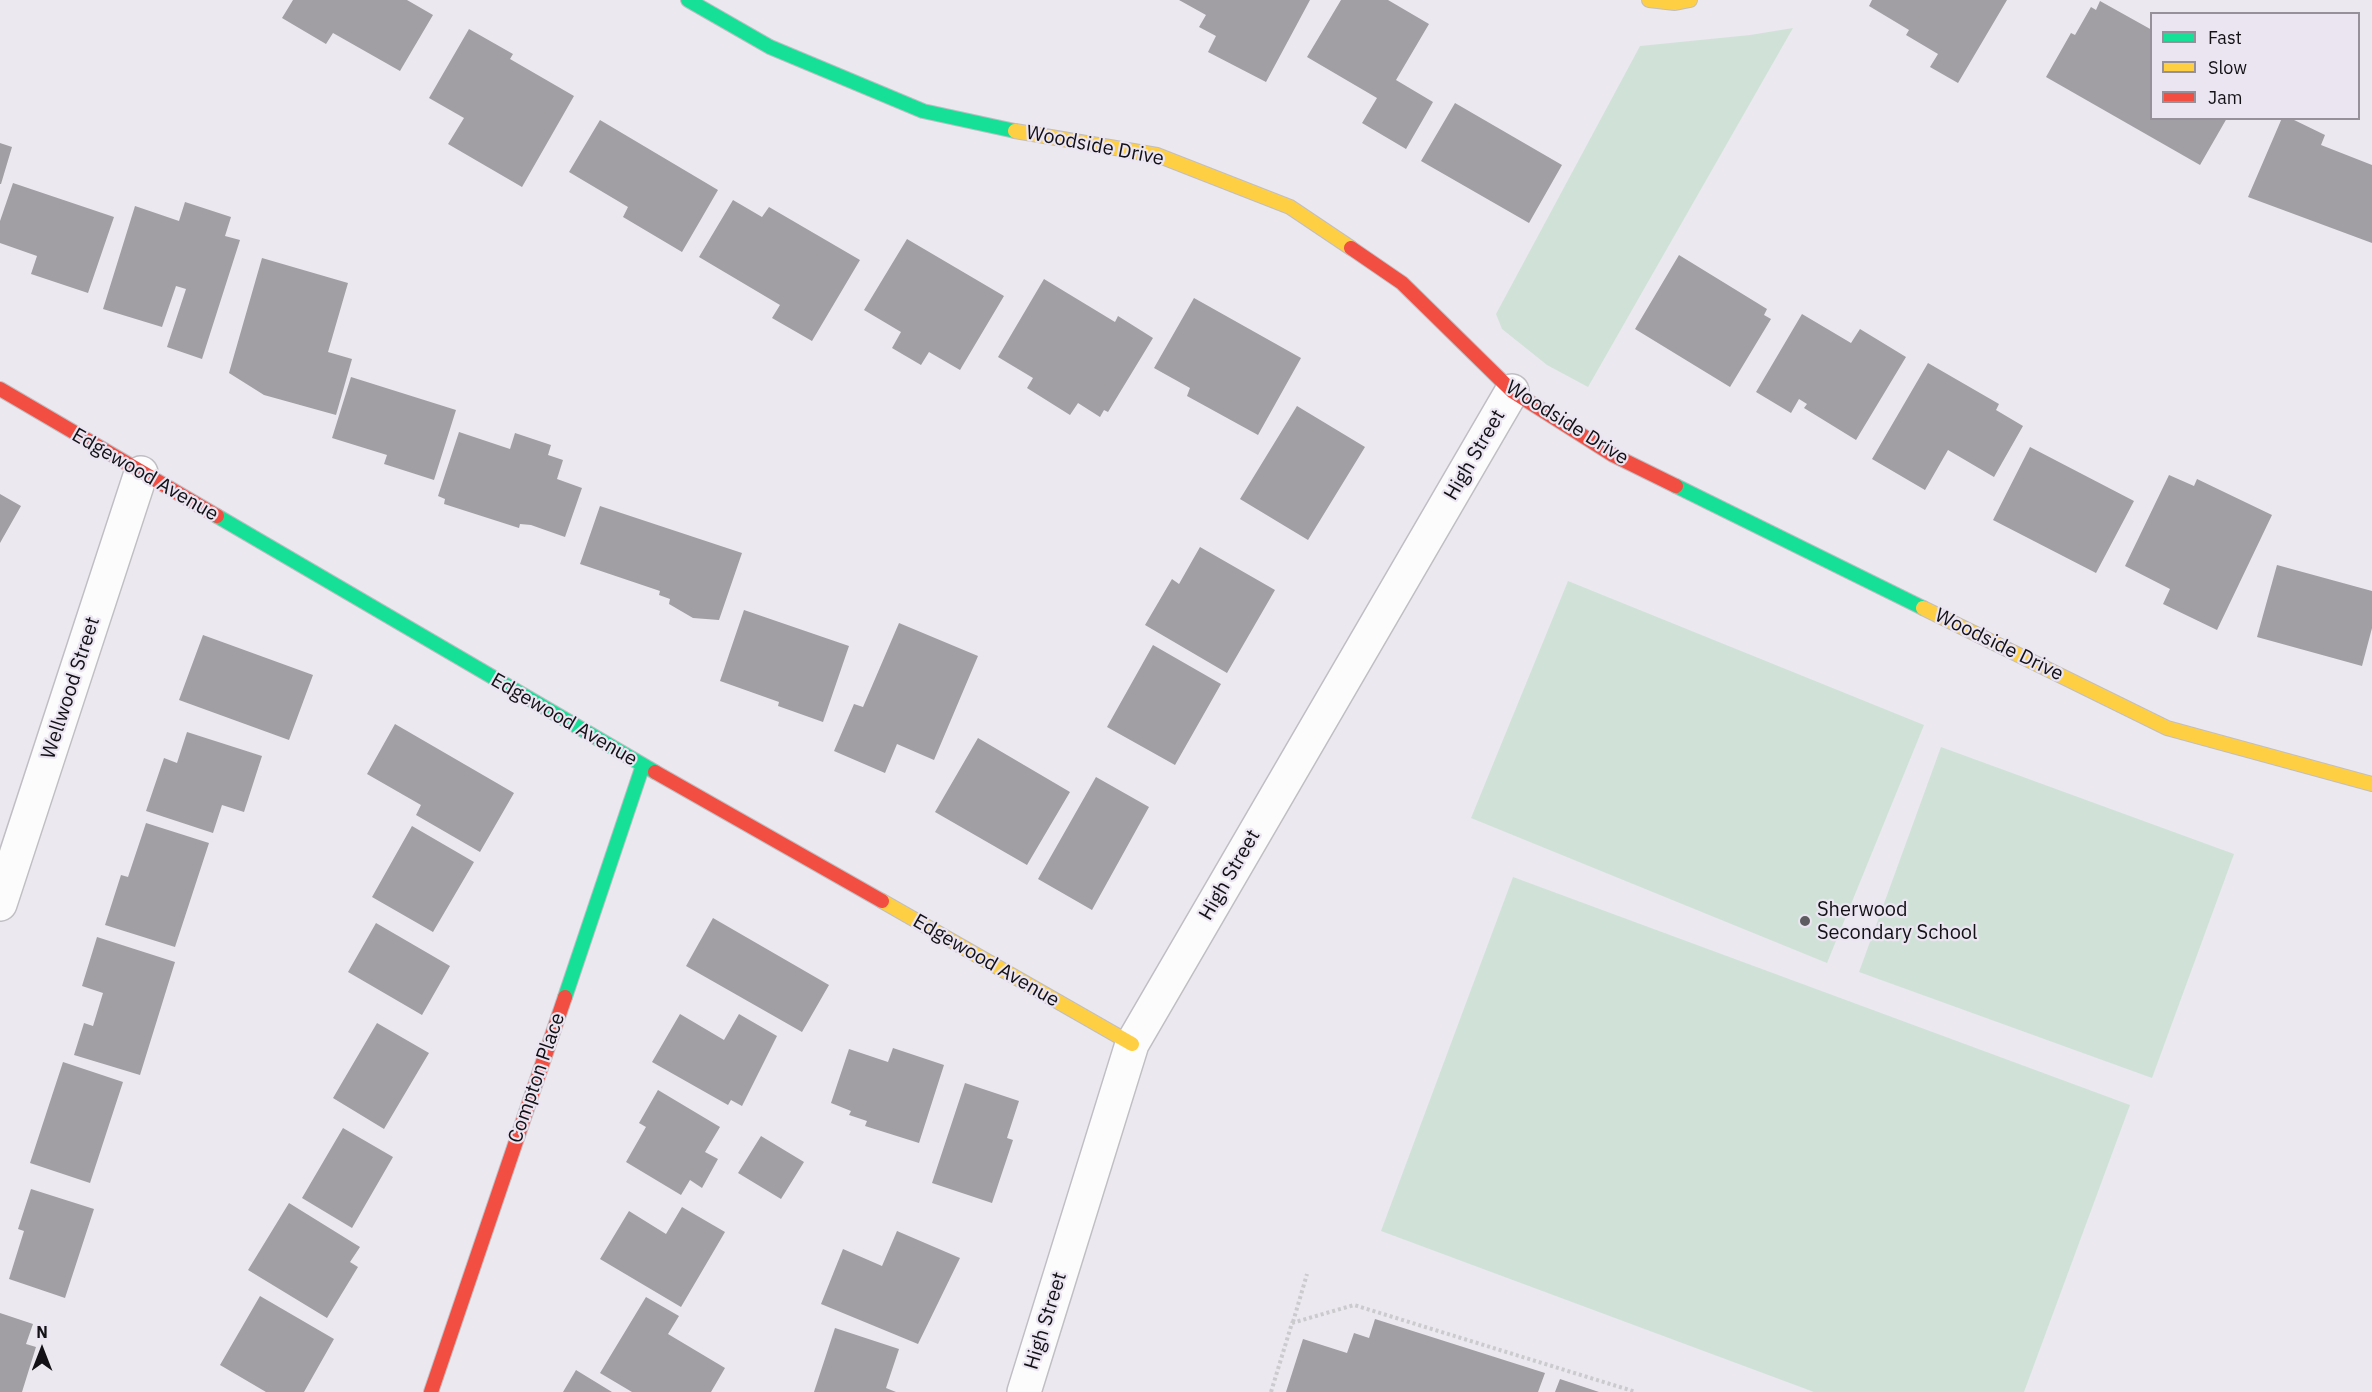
<!DOCTYPE html>
<html>
<head>
<meta charset="utf-8">
<style>
  body { margin:0 }
  #map { position:relative; width:2372px; height:1392px; overflow:hidden; background:#ebe8ef; font-family:"IBM Plex Sans",sans-serif }
  canvas { display:block }
  .legend { position:absolute; left:2150px; top:12px; width:210px; height:108px; box-sizing:border-box; background:#ebe5f2; border:2px solid #95909a; margin:0; padding:8px 10px; list-style:none; font-size:18px; color:#131115 }
  .legend li { display:flex; align-items:center; gap:12px; height:30px }
  .legend b { width:30px; border:2px solid #95909a }
  .north { position:absolute; left:12px; top:1320px; width:60px; height:60px; -webkit-text-stroke:4px #ebe5f2; paint-order:stroke; rotate:0deg; font-size:16px; font-weight:700; line-height:24px; text-align:center; color:#131115 }
  .north::after { content:''; display:block; margin:auto; width:21px; height:27px; background:#131115; clip-path:polygon(50% 0,100% 100%,50% 72%,0 100%) }
</style>
</head>
<body>
<div id="map">
<canvas width="2372" height="1392"></canvas>
<ul class="legend">
<li><b style="height:8px;background:#16e098"></b>Fast</li>
<li><b style="height:8px;background:#ffcf43"></b>Slow</li>
<li><b style="height:8px;background:#f24e42"></b>Jam</li>
</ul>
<div class="north">N</div>
</div>
<script>
const ctx = document.querySelector('canvas').getContext('2d');
ctx.lineJoin = 'round';
function fill(path, color) { ctx.fillStyle = color; ctx.fill(path, 'evenodd'); }
const toPath = rows => new Path2D(rows.map(r => 'M' + r).join(''));
function strokePath(path, color, width, dash) { ctx.strokeStyle = color; ctx.lineWidth = width; ctx.lineCap = dash ? 'butt' : 'round'; ctx.setLineDash(dash || []); ctx.stroke(path); }
function write(font, color, halo, rows, align = 'center') {
  ctx.font = font + ' "IBM Plex Sans",sans-serif'; ctx.lineWidth = 4.5; ctx.setLineDash([]); ctx.textBaseline = 'middle'; ctx.strokeStyle = halo; ctx.fillStyle = color; for (const [text, x, y, turn = 0] of rows) {
    ctx.save(); ctx.translate(x, y); ctx.rotate((+turn || 0) * Math.PI / 180); ctx.textAlign = isNaN(turn) ? turn : align; if (halo) ctx.strokeText(text, 0, 0); ctx.fillText(text, 0, 0); ctx.restore();
  }
}
const green = toPath([
  [1793,28,1588,387,1547,365,1502,329,1496,314,1640,46,1750,35],
  [1568,581,1924,725,1827,963,1471,818],
  [1941,747,2234,854,2152,1078,1859,972],
  [1513,877,2130,1105,2024,1392,1814,1392,1381,1231]
]);
const building = toPath([
  [293,0,407,0,433,15,400,71,333,33,326,44,282,18],
  [1179,0,1310,0,1266,82,1208,52,1216,36,1199,27,1206,15],
  [1341,0,1388,0,1429,24,1396,80,1433,102,1406,149,1362,123,1377,98,1307,57],
  [1872,0,2007,0,1958,83,1930,67,1938,54,1906,35,1909,30,1869,6],
  [2100,1,2152,30,2152,118,2227,118,2200,165,2046,77,2071,33,2075,35,2091,7,2096,10],
  [469,29,513,54,510,59,574,96,522,187,448,144,464,118,429,98],
  [1455,103,1562,165,1529,223,1421,161],
  [2282,118,2290,118,2325,135,2321,145,2372,165,2372,243,2248,197],
  [600,120,718,190,682,252,623,217,628,207,569,172],
  [0,143,12,147,1,184,0,184],
  [13,183,114,217,88,293,31,274,37,256,0,243,0,221],
  [733,200,762,217,769,207,860,260,812,341,772,318,780,305,699,257],
  [185,202,231,217,225,236,240,240,202,359,167,347,186,289,176,286,162,327,103,309,135,206,179,221],
  [907,239,1004,296,960,370,929,352,921,365,892,348,901,332,864,310],
  [1679,255,1767,309,1764,315,1771,319,1730,387,1635,329],
  [262,258,348,283,328,352,352,359,336,415,264,395,229,373],
  [1044,279,1115,322,1118,316,1153,338,1108,412,1104,410,1100,417,1078,403,1070,415,1027,388,1033,378,998,357],
  [1194,298,1301,358,1258,435,1187,396,1190,388,1154,368],
  [1802,314,1851,343,1860,329,1906,357,1856,440,1804,408,1807,404,1799,399,1791,413,1756,392],
  [1928,363,1999,404,1996,410,2023,426,1994,477,1948,450,1925,490,1872,459],
  [351,377,456,410,434,480,384,464,387,455,332,438],
  [1297,406,1365,447,1308,540,1240,499],
  [459,432,510,449,515,433,551,445,548,455,563,460,557,479,582,488,565,537,531,525,520,524,519,528,444,504,445,499,438,496],
  [2030,447,2134,501,2096,573,1993,520],
  [2169,475,2194,486,2197,479,2272,515,2217,630,2163,604,2170,589,2125,566],
  [0,494,21,506,0,543],
  [600,506,742,553,719,620,693,618,669,604,670,599,659,595,660,591,580,564],
  [1200,547,1275,590,1227,673,1145,625,1172,579,1179,584],
  [2277,565,2372,591,2372,628,2362,666,2257,637],
  [744,610,849,646,823,722,778,706,779,702,720,681],
  [899,623,978,656,934,760,897,744,885,773,834,751,854,704,863,707],
  [203,635,313,675,289,740,179,700],
  [1153,645,1221,684,1175,765,1107,727],
  [395,724,514,793,480,852,416,815,421,805,367,774],
  [187,732,262,756,244,812,222,805,213,833,146,811,164,758,177,763],
  [978,738,1070,792,1027,865,935,812],
  [1096,777,1149,807,1092,910,1038,879],
  [146,823,209,843,175,947,105,925,121,875,128,877],
  [412,826,474,862,433,932,372,897],
  [713,918,829,985,802,1032,686,966],
  [376,923,450,966,422,1015,348,972],
  [97,937,175,962,140,1075,74,1055,84,1023,93,1026,103,993,82,986],
  [680,1014,724,1040,739,1014,777,1036,742,1106,731,1100,728,1105,652,1062],
  [377,1023,429,1053,384,1129,333,1098],
  [893,1048,944,1065,919,1143,865,1126,867,1121,849,1115,851,1111,831,1103,849,1049,888,1062],
  [63,1062,123,1082,90,1183,30,1163],
  [965,1083,1019,1101,1007,1138,1013,1140,992,1203,932,1183],
  [658,1090,720,1127,705,1152,718,1159,702,1188,690,1180,681,1195,626,1162,646,1127,639,1123],
  [343,1128,393,1157,352,1228,302,1198],
  [761,1136,804,1162,781,1199,738,1173],
  [31,1189,94,1209,65,1298,9,1279,24,1231,18,1229],
  [289,1203,360,1247,350,1262,358,1267,327,1318,248,1270],
  [682,1207,725,1232,681,1307,600,1259,629,1211,666,1234],
  [897,1231,960,1258,918,1344,821,1304,843,1249,882,1266],
  [260,1296,334,1339,304,1392,266,1392,220,1365],
  [646,1297,679,1316,668,1334,725,1368,711,1392,632,1392,600,1373],
  [0,1313,33,1324,26,1344,36,1347,22,1392,0,1392],
  [1375,1319,1545,1373,1538,1392,1286,1392,1303,1339,1347,1353,1354,1333,1369,1338],
  [835,1328,899,1349,886,1388,896,1392,814,1392],
  [576,1370,612,1392,563,1392],
  [1560,1379,1599,1392,1555,1392]
]);
const path = toPath([
  [1293,1322,1307,1274],
  [1271,1392,1292,1323,1354,1305,1636,1392]
]);
const street = toPath([
  [0,904,141,473],
  [1024,1392,1132,1044,1512,391]
]);
const fast = toPath([
  [688,0,770,47,923,111,1015,131],
  [1676,486,1923,608],
  [217,516,655,772],
  [565,997,643,765]
]);
const slow = toPath([
  [1649,0,1675,3,1690,0],
  [1015,131,1157,155,1290,207,1351,248],
  [1923,608,2167,728,2372,784],
  [882,901,1132,1044]
]);
const jam = toPath([
  [1351,248,1402,283,1512,391,1613,455,1676,486],
  [0,389,217,516],
  [655,772,882,901],
  [431,1392,565,997]
]);
const markers = [
  [1805,921,6,"#5f5c61"]
];
const streetNames = [
  ["Woodside Drive",1095,146,11],
  ["Woodside Drive",1567,423,32],
  ["High Street",1475,455,-60],
  ["Edgewood Avenue",145,475,30],
  ["Woodside Drive",1999,645,26],
  ["Wellwood Street",71,688,-72],
  ["Edgewood Avenue",564,720,30],
  ["High Street",1230,875,-60],
  ["Edgewood Avenue",986,961,30],
  ["Compton Place",537,1078,-71],
  ["High Street",1046,1321,-73]
];
const poiNames = [
  ["Sherwood",1817,910],
  ["Secondary School",1817,933]
];
fill(green, '#d0e2d8');
fill(building, '#a19fa4');
strokePath(street, '#c0bec3', 36);
strokePath(fast, '#c0bec3', 16);
strokePath(slow, '#c0bec3', 16);
strokePath(jam, '#c0bec3', 16);
strokePath(path, '#cbcacd', 4, [3, 3]);
strokePath(street, '#fcfcfd', 33);
strokePath(fast, '#16e098', 14);
strokePath(slow, '#ffcf43', 14);
strokePath(jam, '#f24e42', 14);
for (const [x, y, r, color] of markers) { const dot = new Path2D(); dot.arc(x, y, r, 0, 2 * Math.PI); ctx.fillStyle = color; ctx.fill(dot); strokePath(dot, '#ebe5f2', 2); }
write('20px', '#131115', '#ebe5f2', streetNames);
write('20px', '#131115', '#ebe5f2', poiNames, 'left');
</script>
</body>
</html>
